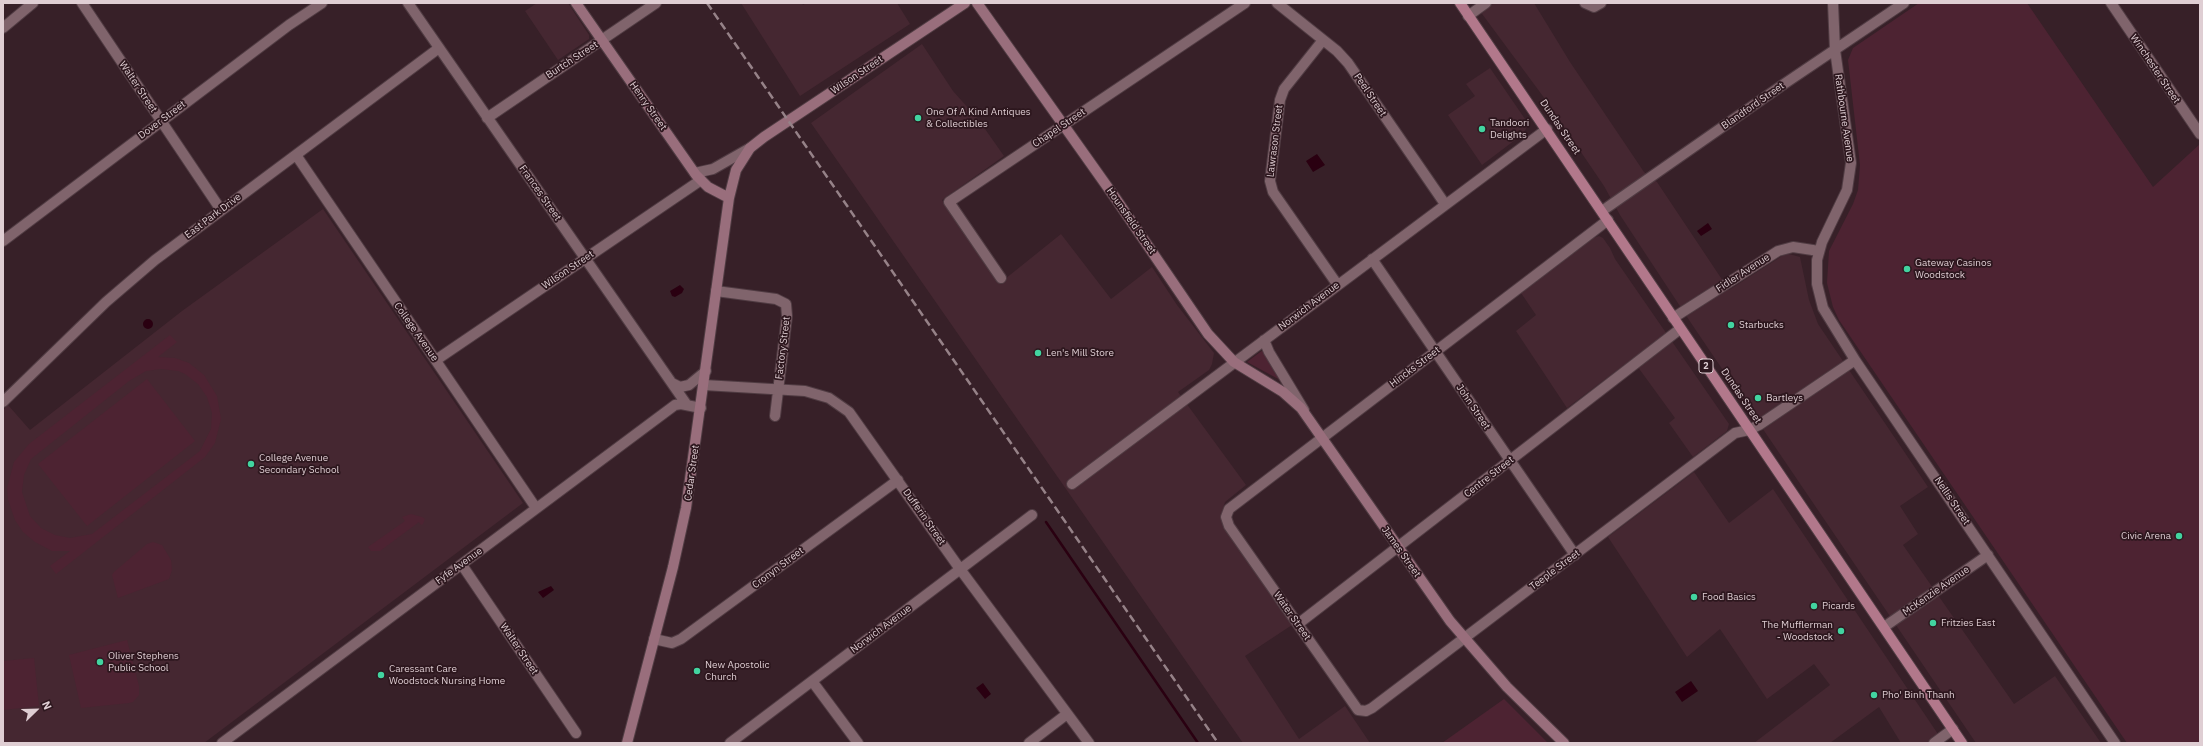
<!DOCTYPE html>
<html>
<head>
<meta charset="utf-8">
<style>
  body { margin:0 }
  #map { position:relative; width:2203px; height:746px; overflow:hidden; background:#372028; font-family:"IBM Plex Sans",sans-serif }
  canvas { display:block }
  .frame { position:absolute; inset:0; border:4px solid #dfced3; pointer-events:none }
  .north { position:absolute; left:16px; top:690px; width:40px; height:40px; -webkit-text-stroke:3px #2d171e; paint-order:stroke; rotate:67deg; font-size:11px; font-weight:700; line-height:16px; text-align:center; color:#dfced3 }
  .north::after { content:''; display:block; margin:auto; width:14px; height:18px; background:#dfced3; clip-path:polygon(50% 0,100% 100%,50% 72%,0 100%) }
</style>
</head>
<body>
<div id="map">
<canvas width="2203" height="746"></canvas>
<div class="frame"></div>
<div class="north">N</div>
</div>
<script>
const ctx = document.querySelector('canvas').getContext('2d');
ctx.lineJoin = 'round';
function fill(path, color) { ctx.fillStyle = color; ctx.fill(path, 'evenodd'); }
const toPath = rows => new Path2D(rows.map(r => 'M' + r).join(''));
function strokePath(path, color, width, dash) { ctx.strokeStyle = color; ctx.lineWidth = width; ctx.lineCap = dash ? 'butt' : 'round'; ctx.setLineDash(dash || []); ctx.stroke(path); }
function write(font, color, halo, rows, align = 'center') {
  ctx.font = font + ' "IBM Plex Sans",sans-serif'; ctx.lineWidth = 3.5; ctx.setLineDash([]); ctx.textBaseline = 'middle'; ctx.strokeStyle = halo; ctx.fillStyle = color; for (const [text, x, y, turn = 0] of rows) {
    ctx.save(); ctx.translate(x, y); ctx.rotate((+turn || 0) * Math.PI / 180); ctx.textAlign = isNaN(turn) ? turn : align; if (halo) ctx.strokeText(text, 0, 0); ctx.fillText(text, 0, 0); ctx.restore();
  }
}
const built = toPath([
  [537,3,568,3,589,35,589,39,558,60,525,11],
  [741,3,802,3,803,5,806,3,897,3,910,24,800,96],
  [1474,3,1534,3,1570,62,1644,172,1657,182,1729,290,1782,256,1789,254,1800,257,1809,300,1818,324,1928,487,1900,506,1918,534,1903,545,2014,704,2055,676,2101,743,1976,743,1693,326,1620,215,1604,186,1545,99],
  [922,44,953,91,978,119,1004,156,942,200,1000,283,1061,234,1111,299,1152,267,1177,305,1214,353,1212,364,1209,370,1178,392,1246,485,1225,502,1221,517,1224,527,1292,625,1245,656,1299,739,1345,706,1370,743,1243,743,811,123],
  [1490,68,1525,119,1527,127,1523,134,1482,165,1448,115,1475,96,1466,84],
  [323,209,523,503,204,743,3,743,3,410,8,405,30,430,182,311],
  [1599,236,1603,238,1610,248,1615,259,1729,424,1727,431,1693,457,1669,423,1675,418,1632,359,1567,408,1516,331,1536,315,1521,293,1593,238],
  [1694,472,1729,523,1773,489,1944,743,1901,743,1879,707,1830,743,1754,743,1830,685,1814,664,1767,699,1720,629,1687,657,1608,537]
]);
const green = toPath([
  [1919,3,2027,3,2153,187,2200,144,2200,743,2127,743,1839,320,1833,307,1827,283,1829,251,1853,204,1858,190,1860,165,1848,60,1853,48],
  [170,335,177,342,158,357,175,358,189,363,204,375,217,396,221,419,215,443,205,457,56,574,50,566,70,551,52,551,35,542,23,532,15,520,8,500,7,488,14,462,29,444],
  [161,369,178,371,185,374,198,384,207,397,212,413,211,429,200,451,92,534,70,538,55,535,41,528,30,516,22,492,24,475,31,459,129,381,146,371],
  [1263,350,1282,381,1247,362],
  [147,379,195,441,87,526,38,464],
  [411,514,422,517,425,519,423,524,421,525,419,522,380,551,371,551,368,547,405,521,402,517],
  [153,542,162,545,171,560,172,570,169,579,118,598,112,575,114,572,147,544],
  [127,640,139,686,139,695,133,702,129,703,81,708,69,655],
  [34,658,39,706,3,710,3,661],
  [1504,699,1548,743,1442,743]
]);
const water = toPath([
  [1317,154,1325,165,1313,172,1306,161],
  [1708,223,1712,229,1701,236,1697,231],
  [680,285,684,289,682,293,675,297,672,296,670,291],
  '143 324a5 5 0 1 1 10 0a5 5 0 1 1-10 0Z',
  [551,586,554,590,543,598,538,592],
  [1691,681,1698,691,1682,702,1675,692],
  [983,683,991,694,985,699,976,688]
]);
const stream = toPath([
  [1046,522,1198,743]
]);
const street = toPath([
  [82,3,221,210],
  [408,3,687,405],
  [1277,3,1337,51,1348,63,1445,204],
  [1585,3,1594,7,1601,3],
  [1833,3,1835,50,1851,163,1847,190,1822,242,1817,260,1817,284,1823,308,1855,360,2115,743],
  [2111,3,2200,134],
  [1468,16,1486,3],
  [3,28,33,3],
  [1323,40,1284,89,1280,100,1270,181,1273,192,1337,284],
  [487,118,656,3],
  [296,155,536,508],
  [695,173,713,169,750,148],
  [1602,211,1784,84,1904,3],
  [1608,220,1229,509,1226,517,1229,526,1358,710,1366,711,1372,708,1735,433,1749,430,1759,425,1855,360],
  [3,241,289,25,322,3],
  [1372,259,1575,555],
  [1001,278,949,202,1245,3],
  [716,291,776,299,786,304,787,316,775,416],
  [1673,318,1778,251,1793,247,1819,251],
  [1264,340,1269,352,1304,410],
  [436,360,701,180],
  [672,383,680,387,689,385,706,371],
  [704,385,805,391,829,398,849,412,960,569,1089,743],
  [3,402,106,302,155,260,439,48],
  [1072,484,1547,129],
  [462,565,576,733],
  [1298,624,1680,329],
  [1884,627,1988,555],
  [654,639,672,643,681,639,898,480],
  [812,681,858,743],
  [222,743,675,405,681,404,701,408],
  [730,743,1032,515],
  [1029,743,1067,714],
  [1934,743,1953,729]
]);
const secondary = toPath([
  [576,3,696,175,708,187,729,198],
  [977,3,1116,199,1208,334,1234,362,1283,392,1301,408,1450,621,1507,687,1564,743],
  [627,743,673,567,686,508,729,198,736,170,750,148,764,137,965,3]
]);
const primary = toPath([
  [1460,3,1962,743]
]);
const rail = toPath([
  [707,3,1218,743]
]);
const markers = [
  [918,118,4,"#42d4a0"],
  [1482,129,4,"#42d4a0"],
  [1907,269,4,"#42d4a0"],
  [1731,325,4,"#42d4a0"],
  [1038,353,4,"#42d4a0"],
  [1758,398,4,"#42d4a0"],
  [251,464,4,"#42d4a0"],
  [2179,536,4,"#42d4a0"],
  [1694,597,4,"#42d4a0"],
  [1814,606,4,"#42d4a0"],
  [1933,623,4,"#42d4a0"],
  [1841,631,4,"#42d4a0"],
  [100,662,4,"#42d4a0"],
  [697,671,4,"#42d4a0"],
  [381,675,4,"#42d4a0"],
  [1874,695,4,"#42d4a0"]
];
const shields = [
  [1706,366,14]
];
const shieldNames = [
  ["2",1706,366]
];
const streetNames = [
  ["Burtch Street",572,60,-33],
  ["Winchester Street",2155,69,56],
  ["Wilson Street",857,75,-34],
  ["Walter Street",138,87,56],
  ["Peel Street",1370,95,56],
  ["Henry Street",648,106,55],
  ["Blandford Street",1753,106,-35],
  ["Rathbourne Avenue",1844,118,82],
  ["Dover Street",162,120,-37],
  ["Dundas Street",1560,127,56],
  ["Chapel Street",1059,128,-34],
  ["Lawrason Street",1275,141,-83],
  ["Frances Street",540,193,55],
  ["East Park Drive",213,216,-37],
  ["Hounsfield Street",1131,221,55],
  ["Wilson Street",568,270,-34],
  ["Fidler Avenue",1743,273,-33],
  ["Norwich Avenue",1309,306,-37],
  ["College Avenue",416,332,55],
  ["Factory Street",783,348,-83],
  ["Hincks Street",1415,367,-37],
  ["Dundas Street",1741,396,56],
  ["John Street",1473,407,56],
  ["Cedar Street",692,473,-82],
  ["Centre Street",1489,477,-38],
  ["Nellis Street",1952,501,56],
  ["Dufferin Street",924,517,55],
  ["James Street",1401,552,55],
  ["Fyfe Avenue",459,566,-36],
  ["Cronyn Street",778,568,-37],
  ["Teeple Street",1555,570,-37],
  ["McKenzie Avenue",1936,591,-35],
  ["Water Street",1292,616,55],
  ["Norwich Avenue",881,629,-37],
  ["Walter Street",519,649,56]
];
const poiNames = [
  ["One Of A Kind Antiques",926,112],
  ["& Collectibles",926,124],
  ["Tandoori",1490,123],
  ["Delights",1490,135],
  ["Gateway Casinos",1915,263],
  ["Woodstock",1915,275],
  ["Starbucks",1739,325],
  ["Len's Mill Store",1046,353],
  ["Bartleys",1766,398],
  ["College Avenue",259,458],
  ["Secondary School",259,470],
  ["Civic Arena",2171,536,"right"],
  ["Food Basics",1702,597],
  ["Picards",1822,606],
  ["Fritzies East",1941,623],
  ["The Mufflerman",1833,625,"right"],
  ["- Woodstock",1833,637,"right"],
  ["Oliver Stephens",108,656],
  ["Public School",108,668],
  ["New Apostolic",705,665],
  ["Church",705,677],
  ["Caressant Care",389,669],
  ["Woodstock Nursing Home",389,681],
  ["Pho' Binh Thanh",1882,695]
];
fill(built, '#452731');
fill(green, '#4d2332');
fill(water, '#2a0011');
strokePath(stream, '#2a0011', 2.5);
strokePath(street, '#503c43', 12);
strokePath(secondary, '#503c43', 12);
strokePath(primary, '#503c43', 12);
strokePath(street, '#80646c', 10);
strokePath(secondary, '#996e7c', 10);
strokePath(primary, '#b2788b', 10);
strokePath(rail, '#968288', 2.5, [8, 4]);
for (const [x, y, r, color] of markers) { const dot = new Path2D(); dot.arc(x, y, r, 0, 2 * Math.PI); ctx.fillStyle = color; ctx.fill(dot); strokePath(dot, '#2d171e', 1.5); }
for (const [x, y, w] of shields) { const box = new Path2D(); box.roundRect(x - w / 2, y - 7, w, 14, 3); ctx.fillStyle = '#2d171e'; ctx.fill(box); strokePath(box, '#dfced3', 1); }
write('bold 9px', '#dfced3', null, shieldNames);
write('10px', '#dfced3', '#2d171e', streetNames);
write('10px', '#dfced3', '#2d171e', poiNames, 'left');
</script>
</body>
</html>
